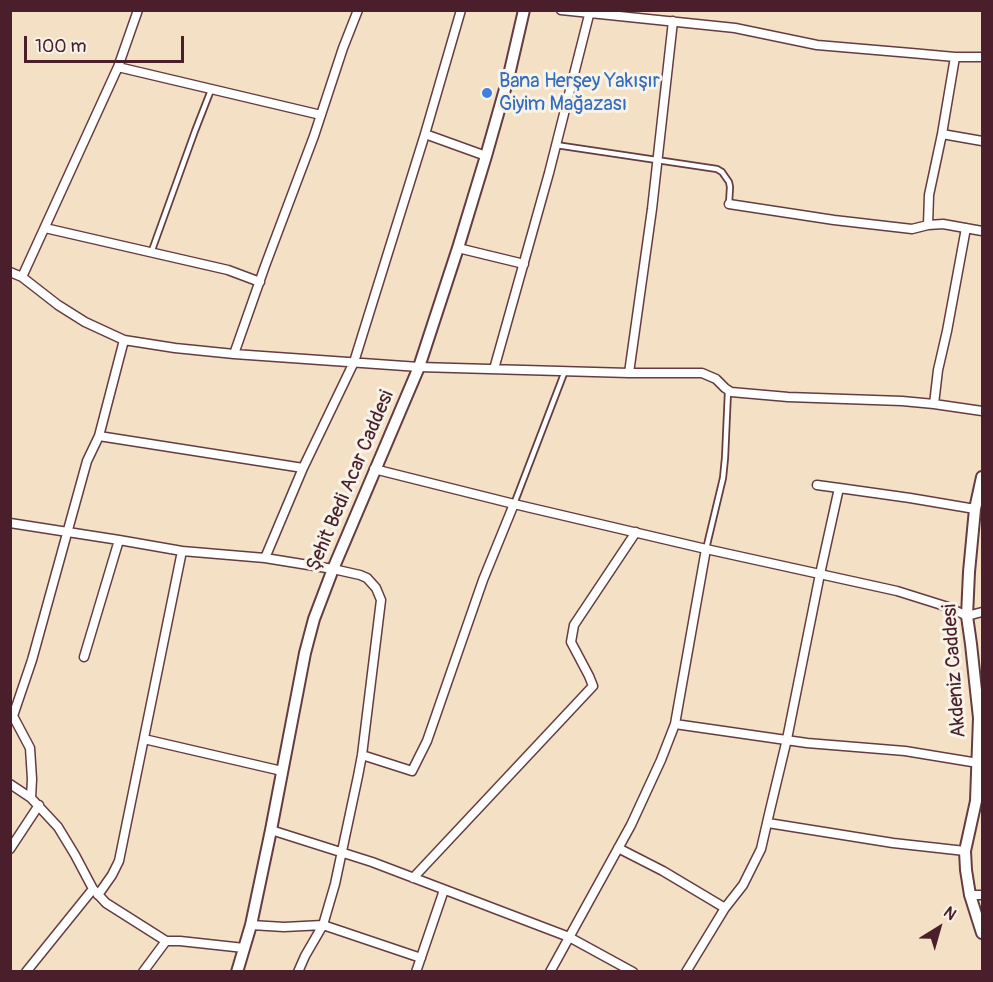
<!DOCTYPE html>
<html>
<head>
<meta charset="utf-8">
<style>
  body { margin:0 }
  #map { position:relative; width:993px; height:982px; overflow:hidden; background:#f4e0c5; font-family:Pangolin,sans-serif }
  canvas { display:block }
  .frame { position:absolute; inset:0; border:12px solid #4a1f2b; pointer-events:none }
  .north { position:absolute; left:909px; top:898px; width:60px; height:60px; -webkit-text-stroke:4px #f7f3e8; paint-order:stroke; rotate:37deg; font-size:16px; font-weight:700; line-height:24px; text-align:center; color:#4a1f2b }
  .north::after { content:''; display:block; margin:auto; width:21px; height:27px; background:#4a1f2b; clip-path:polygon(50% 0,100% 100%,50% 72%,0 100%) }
  .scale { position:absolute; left:24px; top:36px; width:160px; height:27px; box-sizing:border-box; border:3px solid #4a1f2b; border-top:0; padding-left:8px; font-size:18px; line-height:21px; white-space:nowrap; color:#4a1f2b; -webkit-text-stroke:4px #f7f3e8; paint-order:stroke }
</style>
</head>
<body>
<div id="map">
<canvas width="993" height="982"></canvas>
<div class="frame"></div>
<div class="north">N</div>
<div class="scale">100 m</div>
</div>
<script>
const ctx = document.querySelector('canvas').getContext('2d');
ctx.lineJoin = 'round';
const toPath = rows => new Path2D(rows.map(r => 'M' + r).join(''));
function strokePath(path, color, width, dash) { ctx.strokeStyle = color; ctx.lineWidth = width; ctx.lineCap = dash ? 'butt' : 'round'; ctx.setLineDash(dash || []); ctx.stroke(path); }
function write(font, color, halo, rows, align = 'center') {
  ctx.font = font + ' Pangolin,sans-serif'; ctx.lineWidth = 6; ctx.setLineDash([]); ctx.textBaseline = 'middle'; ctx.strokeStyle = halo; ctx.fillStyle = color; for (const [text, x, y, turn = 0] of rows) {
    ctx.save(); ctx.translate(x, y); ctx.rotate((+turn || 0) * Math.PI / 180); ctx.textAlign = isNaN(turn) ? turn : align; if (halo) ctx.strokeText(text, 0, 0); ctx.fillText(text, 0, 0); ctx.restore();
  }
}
const service = toPath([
  [556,145,717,169,722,172,729,182,730,187,729,204],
  [151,253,195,131,211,90],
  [514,504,565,371],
  [706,549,723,478,725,458,728,391]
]);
const minor = toPath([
  [561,10,735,28,817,45,911,53,955,57,982,57],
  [118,67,321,115],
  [425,134,486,156],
  [942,134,982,141],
  [729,204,834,220,912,229,928,225,943,224,982,231],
  [928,225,929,195,942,134,955,57],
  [45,228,228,270,260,282],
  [458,248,524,264],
  [10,272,22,277,58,305,85,322,124,340,175,348,234,354,419,367,629,373,702,373,716,379,725,388,731,392,788,397,902,401,934,404,982,411],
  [22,277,118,67,138,10],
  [234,354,265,266,314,136,343,48,358,10],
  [494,369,549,173,590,11],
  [629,373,652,209,673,21],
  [934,404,938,370,947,331,966,228],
  [99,436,124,340],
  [374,469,514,504,706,549,897,591,948,607,967,616,982,612],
  [817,485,839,488],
  [10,523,119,540,182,551,265,558,333,569,360,575,367,578,376,588,381,600,362,755,358,776,335,884,323,925,305,956,298,972],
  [265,558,303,468,354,362,425,134,461,10],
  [84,657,119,540],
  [10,714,13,716,30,748,32,779,31,798],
  [13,716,32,660,87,461,99,436,303,468],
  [675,724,807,743,905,751,978,763],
  [144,739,282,771],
  [362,755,412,771,427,741,483,580,514,504],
  [10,784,31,798,58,827,75,855,93,889,106,903,166,941,180,941,244,948],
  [768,823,893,843,965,851],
  [271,830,372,862,569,937,633,972],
  [618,848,663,871,725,908],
  [10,849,39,805],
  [413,878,593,686,589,676,571,642,574,625,636,532],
  [98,895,112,875,119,861,182,551],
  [970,895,982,895],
  [251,925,284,927,323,925,421,958],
  [26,972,93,889],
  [143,972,166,941],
  [416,972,444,890],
  [550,972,631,825,661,760,675,724,706,549],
  [686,972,725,908,743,885,761,849,770,810,787,739,820,574,839,488,910,498,975,509]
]);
const tertiary = toPath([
  [982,477,975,509,969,572,967,616,971,644,979,718,976,801,965,851,966,870,970,895,982,933],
  [237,972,251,925,271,830,305,653,314,619,333,569,419,367,458,248,486,156,509,75,524,10]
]);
const markers = [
  [487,93,6,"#3f7fe0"]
];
const shopNames = [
  ["Bana Herşey Yakışır",499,82],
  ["Giyim Mağazası",499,105]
];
const streetNames = [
  ["Şehit Bedi Acar Caddesi",351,481,-67],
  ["Akdeniz Caddesi",955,671,-94]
];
strokePath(service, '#643c42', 8);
strokePath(minor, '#643c42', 11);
strokePath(tertiary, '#643c42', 14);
strokePath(service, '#fff', 4.5);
strokePath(minor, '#fff', 8);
strokePath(tertiary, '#fff', 10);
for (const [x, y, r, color] of markers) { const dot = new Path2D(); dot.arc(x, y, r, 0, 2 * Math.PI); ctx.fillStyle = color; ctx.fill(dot); strokePath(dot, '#f7f3e8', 2); }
write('20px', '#366cbe', '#f7f3e8', shopNames, 'left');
write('20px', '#4a1f2b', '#f7f3e8', streetNames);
</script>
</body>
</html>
